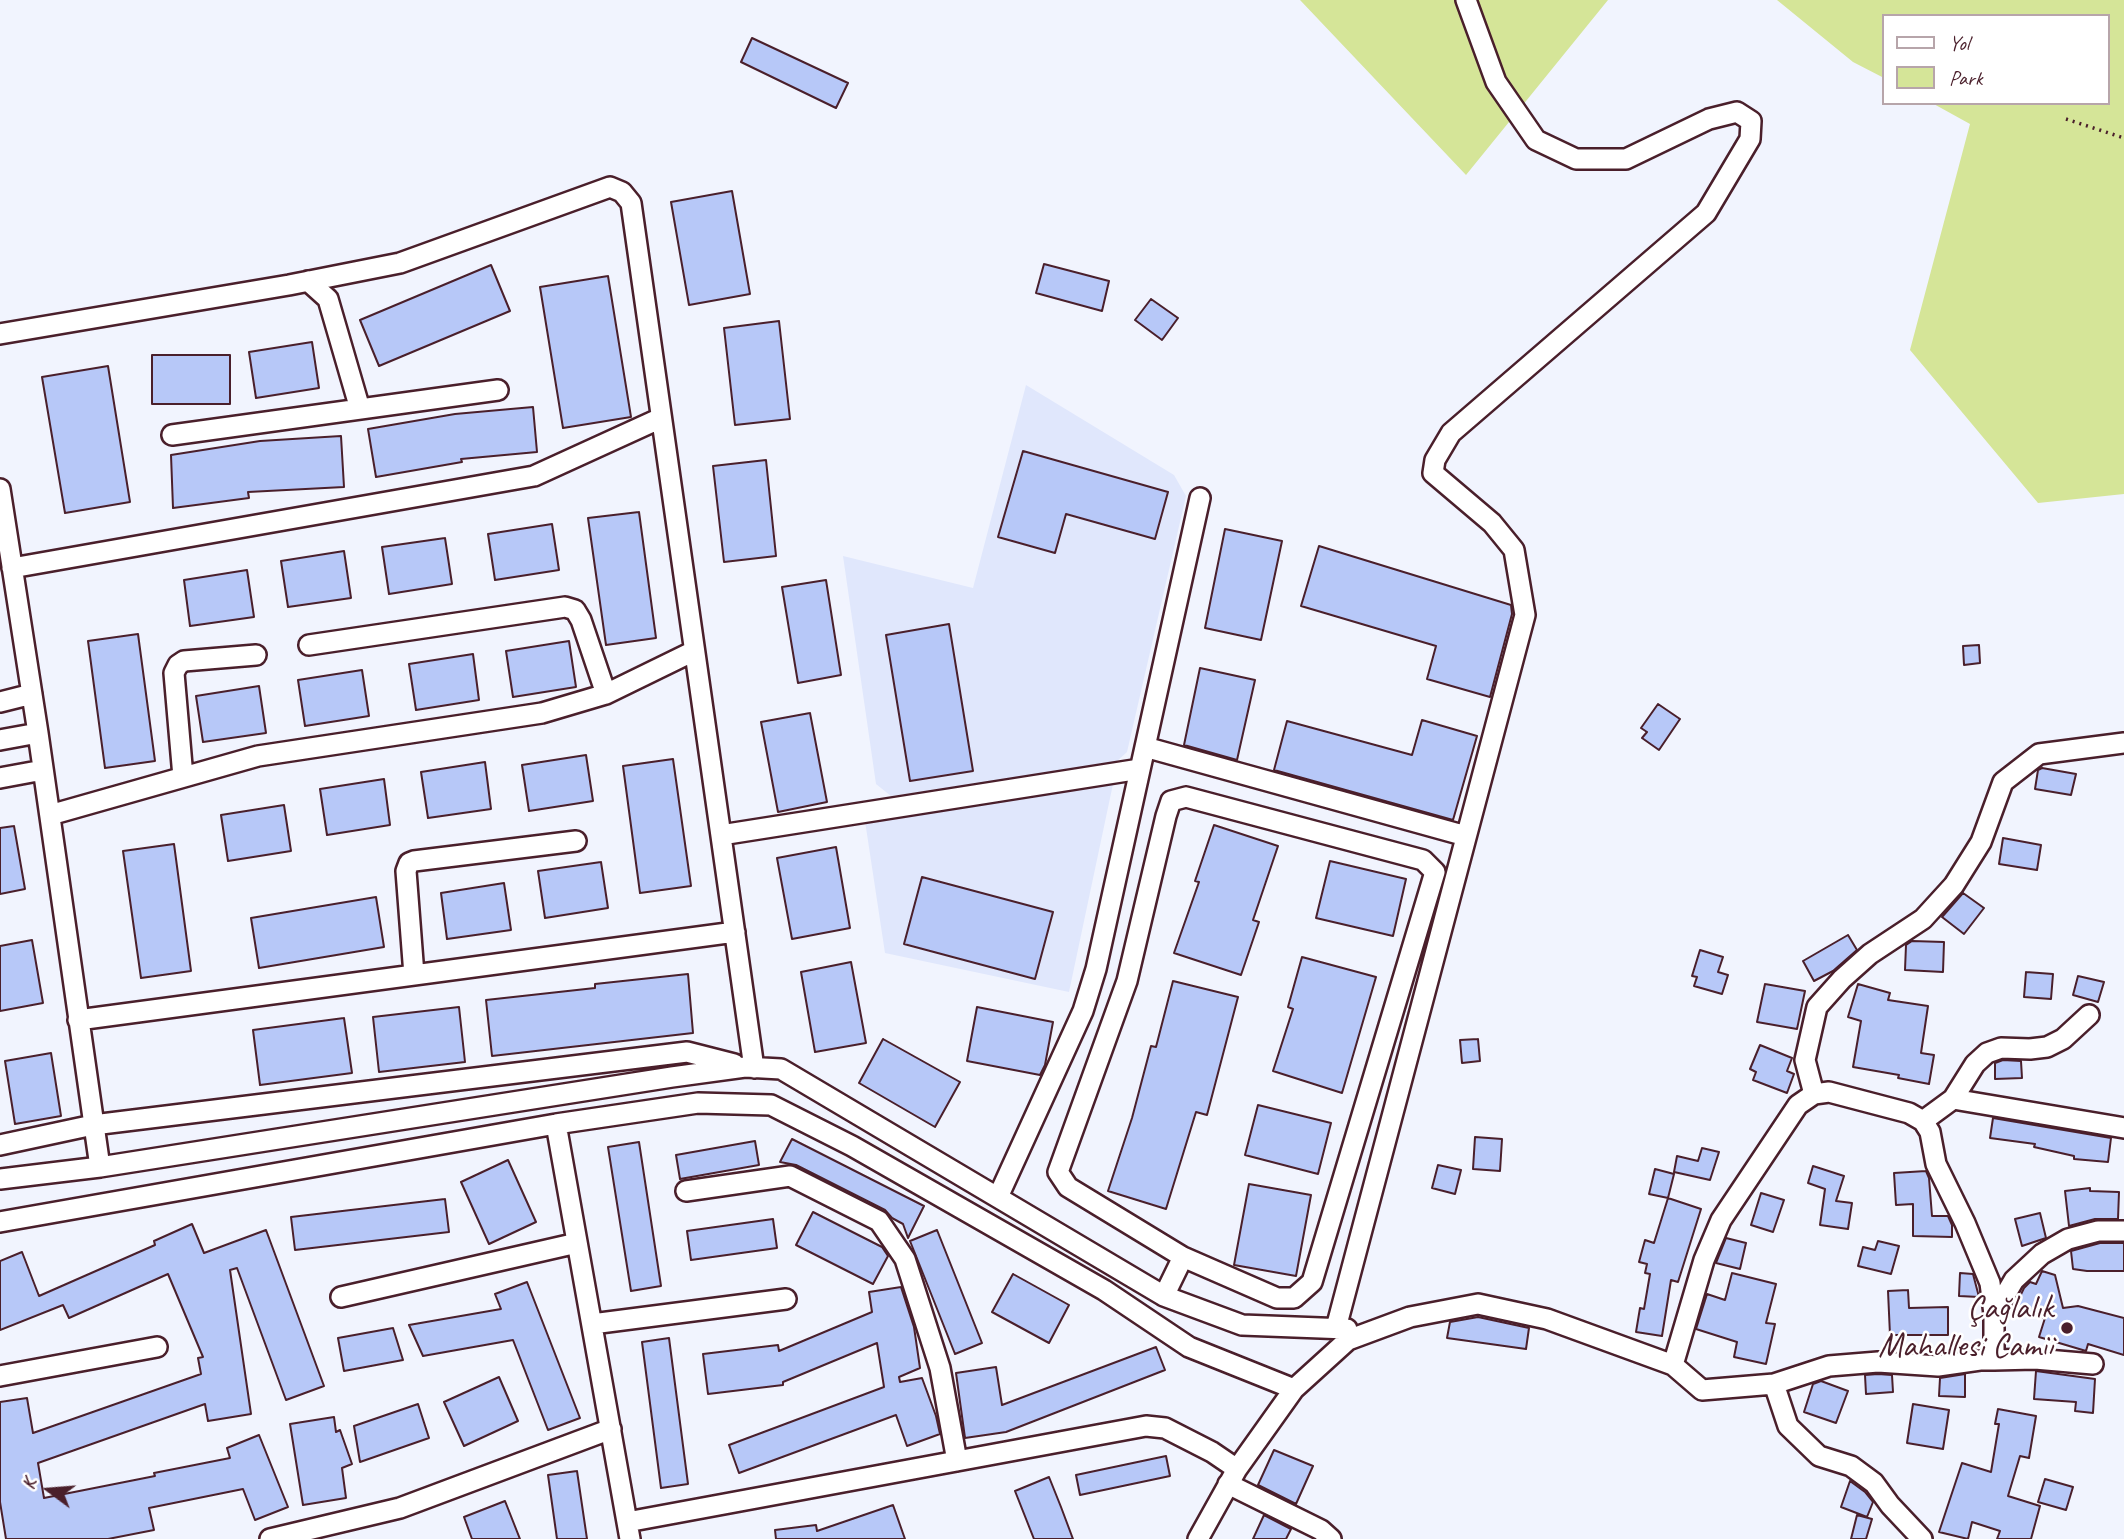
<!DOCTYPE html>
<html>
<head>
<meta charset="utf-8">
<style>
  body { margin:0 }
  #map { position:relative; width:2124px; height:1539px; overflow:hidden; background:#f1f4fe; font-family:Caveat,sans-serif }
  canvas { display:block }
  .legend { position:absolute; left:1882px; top:14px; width:228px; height:91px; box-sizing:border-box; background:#fff; border:2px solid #b7a5aa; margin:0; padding:9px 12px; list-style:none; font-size:21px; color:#4a1f2b }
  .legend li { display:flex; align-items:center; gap:14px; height:35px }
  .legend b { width:35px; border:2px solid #b7a5aa }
  .north { position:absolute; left:14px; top:1455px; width:70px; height:70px; -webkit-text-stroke:5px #fff; paint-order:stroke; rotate:286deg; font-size:19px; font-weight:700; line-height:28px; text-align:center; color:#4a1f2b }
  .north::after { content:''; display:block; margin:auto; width:24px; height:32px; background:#4a1f2b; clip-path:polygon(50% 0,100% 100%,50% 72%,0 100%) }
</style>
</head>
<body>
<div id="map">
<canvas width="2124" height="1539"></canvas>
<ul class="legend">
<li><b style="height:9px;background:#fff"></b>Yol</li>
<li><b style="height:19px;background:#d5e598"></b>Park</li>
</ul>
<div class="north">K</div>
</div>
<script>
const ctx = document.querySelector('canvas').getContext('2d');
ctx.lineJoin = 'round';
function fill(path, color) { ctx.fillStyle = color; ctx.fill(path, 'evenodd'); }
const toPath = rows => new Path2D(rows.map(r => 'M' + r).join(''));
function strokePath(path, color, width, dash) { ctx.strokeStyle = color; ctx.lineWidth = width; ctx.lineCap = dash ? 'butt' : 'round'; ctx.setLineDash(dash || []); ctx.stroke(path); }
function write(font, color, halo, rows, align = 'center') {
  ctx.font = font + ' Caveat,sans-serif'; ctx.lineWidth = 5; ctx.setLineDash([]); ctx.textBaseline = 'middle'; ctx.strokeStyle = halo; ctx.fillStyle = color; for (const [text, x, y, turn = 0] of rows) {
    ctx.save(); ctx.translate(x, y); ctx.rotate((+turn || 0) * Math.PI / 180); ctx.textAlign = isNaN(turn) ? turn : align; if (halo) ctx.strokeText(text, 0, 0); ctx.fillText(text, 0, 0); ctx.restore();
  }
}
const built = toPath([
  [1026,385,1174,475,1186,496,1127,752,1115,763,891,796,876,784,843,556,973,588],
  [1113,784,1069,992,885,953,865,821]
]);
const green = toPath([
  [1300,0,1608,0,1466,175],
  [1777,0,2124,0,2124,494,2038,503,1910,350,1970,124,1932,103,2108,103,2108,16,1884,16,1884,78,1853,62]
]);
const building = toPath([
  [752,38,848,83,836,108,741,62,752,38],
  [732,191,750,294,689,305,671,202,732,191],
  [1044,264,1109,281,1102,311,1036,293,1044,264],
  [491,265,510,311,379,366,360,320,491,265],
  [608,276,631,417,563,428,540,287,608,276],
  [1151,299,1178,318,1162,340,1135,320,1151,299],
  [779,321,790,419,735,425,724,328,779,321],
  [312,342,319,388,256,398,249,352,312,342],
  [152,355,230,355,230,404,152,404,152,355],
  [108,366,130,502,65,513,42,377,108,366],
  [533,407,537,452,461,459,462,462,376,477,368,429,455,414,533,407],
  [341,436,344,487,248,492,249,498,173,508,171,455,260,441,341,436],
  [1023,451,1168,492,1155,539,1066,514,1055,553,998,537,1023,451],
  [766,460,776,556,724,562,713,466,766,460],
  [639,512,656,638,606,645,588,518,639,512],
  [552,524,559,570,495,580,488,534,552,524],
  [1225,529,1282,541,1261,640,1205,628,1225,529],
  [445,538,452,584,389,594,382,547,445,538],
  [1319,546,1511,605,1512,614,1490,697,1427,679,1436,646,1301,606,1319,546],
  [344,551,351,598,288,607,281,561,344,551],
  [247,570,254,617,190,626,184,580,247,570],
  [826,580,841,675,798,683,782,587,826,580],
  [949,624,973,771,910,781,886,635,949,624],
  [138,634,155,761,105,768,88,641,138,634],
  [569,641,576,687,513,697,506,651,569,641],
  [1979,645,1980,663,1964,665,1963,646,1979,645],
  [473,654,479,700,416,710,409,664,473,654],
  [1200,668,1255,680,1237,760,1184,745,1200,668],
  [362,670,369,716,305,726,298,680,362,670],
  [259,686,266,733,203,742,196,696,259,686],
  [1658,704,1680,719,1659,750,1642,738,1647,732,1641,728,1658,704],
  [810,713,827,802,778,812,761,722,810,713],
  [1422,720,1477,736,1453,820,1274,770,1287,721,1412,755,1422,720],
  [586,755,593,801,529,811,522,765,586,755],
  [673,759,691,886,640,893,623,766,673,759],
  [485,762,491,809,428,818,421,772,485,762],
  [2042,768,2076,774,2071,795,2035,789,2038,770,2042,768],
  [384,779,390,825,327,835,320,789,384,779],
  [284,805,291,851,228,861,221,815,284,805],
  [1214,825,1278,846,1253,920,1259,922,1241,975,1174,953,1199,882,1195,881,1214,825],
  [14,826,25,889,0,894,0,828,14,826],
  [2003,838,2041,845,2037,870,1999,864,2003,838],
  [174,844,191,971,141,978,123,851,174,844],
  [836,847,850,928,792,939,777,858,836,847],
  [1330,861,1406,879,1393,936,1316,918,1330,861],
  [601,862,608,908,545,918,538,871,601,862],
  [922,877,1053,912,1035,979,904,944,922,877],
  [504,883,511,930,447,939,441,893,504,883],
  [1963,893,1984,908,1964,934,1942,917,1963,893],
  [376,897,384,947,259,968,251,918,376,897],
  [1848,935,1857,950,1833,971,1814,981,1803,961,1848,935],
  [32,940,43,1003,0,1011,0,946,32,940],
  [1912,941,1944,942,1943,972,1905,970,1906,945,1912,941],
  [1700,950,1723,957,1718,972,1728,975,1722,994,1694,986,1697,977,1692,976,1700,950],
  [1302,957,1376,977,1342,1093,1273,1071,1293,1009,1288,1007,1302,957],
  [851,962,866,1043,815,1052,801,972,851,962],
  [2026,972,2053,974,2051,999,2024,997,2026,972],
  [688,974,693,1033,492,1056,486,1000,595,988,595,984,688,974],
  [2078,976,2104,982,2098,1002,2073,995,2078,976],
  [1173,981,1238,997,1207,1115,1196,1112,1166,1209,1108,1191,1132,1118,1151,1046,1156,1047,1173,981],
  [1765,984,1805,991,1797,1029,1757,1022,1765,984],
  [1858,984,1890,993,1888,1000,1928,1006,1921,1053,1934,1055,1929,1084,1898,1078,1899,1075,1853,1067,1861,1021,1848,1017,1858,984],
  [459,1007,465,1062,379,1072,373,1017,459,1007],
  [977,1007,1053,1022,1045,1065,1040,1075,967,1061,977,1007],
  [344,1018,352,1073,260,1085,253,1030,344,1018],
  [883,1039,960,1082,935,1127,859,1083,883,1039],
  [1478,1039,1480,1061,1462,1063,1460,1040,1478,1039],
  [1760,1045,1792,1058,1787,1071,1794,1074,1787,1093,1753,1080,1756,1072,1750,1069,1760,1045],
  [51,1053,61,1116,15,1124,5,1061,51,1053],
  [2003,1060,2021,1061,2022,1078,1995,1079,1995,1063,2003,1060],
  [1258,1105,1331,1123,1318,1174,1245,1155,1258,1105],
  [1993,1118,2111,1138,2108,1162,2074,1159,2074,1156,2034,1147,2035,1144,1990,1138,1993,1118],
  [1475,1137,1502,1139,1500,1171,1473,1169,1475,1137],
  [792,1139,924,1206,908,1238,903,1224,892,1218,885,1210,796,1165,780,1162,792,1139],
  [755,1141,759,1165,680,1179,676,1155,755,1141],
  [639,1142,661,1286,631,1291,608,1147,639,1142],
  [1702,1148,1719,1152,1710,1180,1674,1172,1677,1156,1698,1161,1702,1148],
  [508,1160,536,1222,489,1244,461,1182,508,1160],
  [1438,1165,1461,1170,1455,1194,1432,1188,1438,1165],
  [1813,1166,1844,1176,1836,1201,1852,1203,1848,1229,1820,1225,1825,1189,1808,1183,1813,1166],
  [1655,1169,1674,1174,1668,1198,1649,1194,1655,1169],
  [1926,1171,1929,1178,1932,1216,1948,1216,1952,1225,1952,1237,1913,1236,1913,1204,1896,1205,1894,1173,1926,1171],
  [1249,1184,1311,1195,1296,1276,1234,1265,1249,1184],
  [2090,1188,2090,1191,2119,1192,2118,1219,2095,1219,2069,1226,2065,1191,2090,1188],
  [1761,1193,1784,1200,1773,1232,1751,1225,1761,1193],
  [1668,1198,1701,1209,1678,1282,1671,1280,1662,1336,1636,1332,1640,1308,1644,1309,1650,1274,1645,1273,1647,1264,1639,1262,1645,1240,1654,1243,1668,1198],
  [445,1199,449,1232,295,1250,291,1217,445,1199],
  [813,1212,882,1247,888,1256,873,1284,796,1245,813,1212],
  [2040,1213,2046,1238,2022,1246,2015,1219,2040,1213],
  [773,1219,777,1248,691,1260,687,1231,773,1219],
  [192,1224,204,1253,266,1230,324,1386,286,1400,237,1268,230,1270,251,1414,208,1421,205,1404,38,1463,44,1498,155,1476,154,1473,230,1458,227,1448,259,1435,288,1507,255,1520,243,1489,149,1508,154,1530,108,1539,6,1539,0,1502,0,1402,27,1398,33,1433,201,1374,198,1358,203,1357,168,1274,69,1318,63,1305,0,1330,0,1261,22,1252,39,1296,155,1245,154,1241,192,1224],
  [937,1230,982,1343,955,1354,910,1241,937,1230],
  [1726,1238,1746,1243,1740,1269,1716,1263,1726,1238],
  [1878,1241,1899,1246,1891,1274,1858,1266,1863,1247,1875,1250,1878,1241],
  [2100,1243,2124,1243,2124,1271,2087,1271,2073,1269,2071,1251,2100,1243],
  [2042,1271,2055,1275,2063,1308,2078,1306,2124,1318,2124,1355,2088,1344,2086,1351,2039,1337,2045,1318,2014,1309,2024,1288,2030,1282,2036,1284,2042,1271],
  [1732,1273,1776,1284,1766,1323,1775,1324,1766,1364,1734,1357,1737,1342,1696,1329,1707,1294,1725,1300,1732,1273],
  [1960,1273,1973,1274,1979,1297,1959,1296,1960,1273],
  [1013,1274,1069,1305,1049,1343,992,1312,1013,1274],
  [527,1282,580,1418,548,1430,513,1340,423,1356,409,1325,501,1309,495,1294,527,1282],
  [901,1287,914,1327,920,1368,899,1377,900,1382,922,1378,936,1416,940,1434,907,1446,896,1415,739,1473,729,1445,884,1387,877,1343,783,1382,783,1385,708,1394,703,1354,778,1345,779,1351,872,1312,869,1292,901,1287],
  [1908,1290,1909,1308,1948,1307,1948,1335,1890,1335,1888,1291,1908,1290],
  [1478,1317,1529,1328,1526,1349,1447,1338,1450,1322,1478,1317],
  [393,1328,403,1360,344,1371,338,1338,393,1328],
  [669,1338,688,1484,661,1488,642,1342,669,1338],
  [1156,1347,1165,1370,1006,1432,965,1438,956,1373,996,1367,1002,1405,1156,1347],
  [2036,1371,2095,1379,2093,1413,2075,1411,2076,1402,2034,1399,2036,1371],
  [1878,1374,1892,1375,1893,1392,1866,1394,1865,1375,1878,1374],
  [1965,1374,1965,1397,1939,1396,1940,1378,1965,1374],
  [499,1377,518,1421,464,1446,444,1402,499,1377],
  [1821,1381,1848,1391,1836,1423,1804,1412,1813,1384,1821,1381],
  [418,1404,429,1438,360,1462,354,1426,418,1404],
  [1913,1404,1949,1410,1943,1449,1907,1443,1913,1404],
  [1998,1409,2036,1416,2029,1458,2020,1456,2008,1496,2040,1506,2031,1539,1997,1539,2000,1531,1972,1522,1968,1539,1939,1532,1962,1463,1991,1472,1999,1424,1995,1424,1998,1409],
  [334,1417,336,1432,340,1430,352,1464,342,1468,346,1498,303,1505,290,1424,334,1417],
  [1274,1450,1313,1466,1296,1504,1258,1485,1274,1450],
  [1166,1456,1170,1476,1080,1495,1076,1475,1166,1456],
  [577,1471,587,1539,557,1539,548,1475,577,1471],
  [1049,1477,1061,1507,1073,1539,1034,1539,1015,1491,1049,1477],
  [2045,1479,2073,1487,2066,1510,2038,1502,2045,1479],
  [1850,1481,1865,1492,1873,1502,1867,1517,1841,1507,1850,1481],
  [505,1501,520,1539,472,1539,464,1517,505,1501],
  [893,1505,905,1539,776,1539,775,1530,816,1525,817,1531,893,1505],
  [1264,1515,1291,1529,1286,1539,1253,1539,1264,1515],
  [1857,1515,1872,1519,1866,1539,1851,1539,1857,1515]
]);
const path = toPath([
  [2066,119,2124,138]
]);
const street = toPath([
  [308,281,328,299,360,409],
  [0,334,289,285,400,263,610,187,622,192,631,203,754,1068],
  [172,435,498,390],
  [0,489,38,733,100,1167],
  [12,568,534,476,661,418],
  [309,645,565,607,575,610,581,620,606,694],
  [0,702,32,694],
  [0,740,38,733],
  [1145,747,1466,836],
  [183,777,174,673,178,665,184,661,256,655],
  [0,778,43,770],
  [1186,797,1423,860,1435,872,1312,1282,1294,1298,1277,1298,1183,1257,1068,1187,1058,1172,1127,981,1166,816,1171,801,1186,797],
  [50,815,258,756,542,713,606,694,694,651],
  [721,835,1140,769],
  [414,975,406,871,409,863,414,861,576,841],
  [78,1020,735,932],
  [1814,1094,1805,1060,1817,1007,1842,979,1870,954,1923,919,1954,885,1981,842,2003,782,2039,754,2124,743],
  [1953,1099,1975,1064,1987,1053,2001,1048,2030,1049,2047,1047,2063,1039,2089,1015],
  [1923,1121,1953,1099,2124,1128],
  [556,1124,630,1539],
  [0,1145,93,1125,687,1052,734,1064],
  [0,1179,100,1167,672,1077,745,1067,781,1069,1164,1296,1242,1325,1347,1329],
  [686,1191,790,1176,879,1221,905,1259,940,1368,957,1461],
  [998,1197,1083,1011,1096,969,1200,498],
  [0,1222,556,1124,698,1103,771,1105,852,1146,1104,1290,1189,1347,1294,1389],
  [1164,1296,1183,1257],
  [341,1297,577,1243],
  [1994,1314,2014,1280,2042,1254,2068,1239,2098,1231,2124,1231],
  [592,1324,786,1299],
  [1336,1328,1525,615,1514,550,1492,523,1433,473,1435,460,1451,433,1706,213,1750,139,1751,121,1737,112,1709,119,1626,159,1576,159,1536,140,1496,82,1466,0],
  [1994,1360,2035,1359,2093,1364],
  [0,1376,157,1347],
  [1774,1384,1788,1426,1819,1456,1851,1466,1874,1483,1890,1505,1922,1539],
  [1228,1484,1321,1530,1331,1539],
  [627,1522,1146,1426,1165,1428,1212,1452,1237,1469],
  [270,1539,400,1508,611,1429],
  [1198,1539,1237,1469,1294,1389,1348,1340,1410,1317,1478,1304,1547,1319,1673,1365,1702,1390,1774,1384,1829,1366,1878,1362,1938,1366,1980,1360,1994,1360,1994,1314,1990,1283,1965,1223,1936,1164,1930,1132,1923,1121,1909,1113,1829,1092,1814,1094,1798,1105,1721,1220,1704,1260,1673,1365]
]);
const markers = [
  [2067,1328,7,"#4a1f2b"]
];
const poiNames = [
  ["Çağlalık",2053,1309],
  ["Mahallesi Camii",2053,1347]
];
fill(built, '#e0e7fc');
fill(green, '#d5e598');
fill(building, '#b7c8f8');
strokePath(building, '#4a1f2b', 2);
strokePath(street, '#4a1f2b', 24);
strokePath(path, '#4a1f2b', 3.5, [2, 5]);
strokePath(street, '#fff', 19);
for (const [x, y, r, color] of markers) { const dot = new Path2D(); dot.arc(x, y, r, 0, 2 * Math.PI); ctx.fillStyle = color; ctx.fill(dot); strokePath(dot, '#fff', 2.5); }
write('33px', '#4a1f2b', '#fff', poiNames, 'right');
</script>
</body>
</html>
